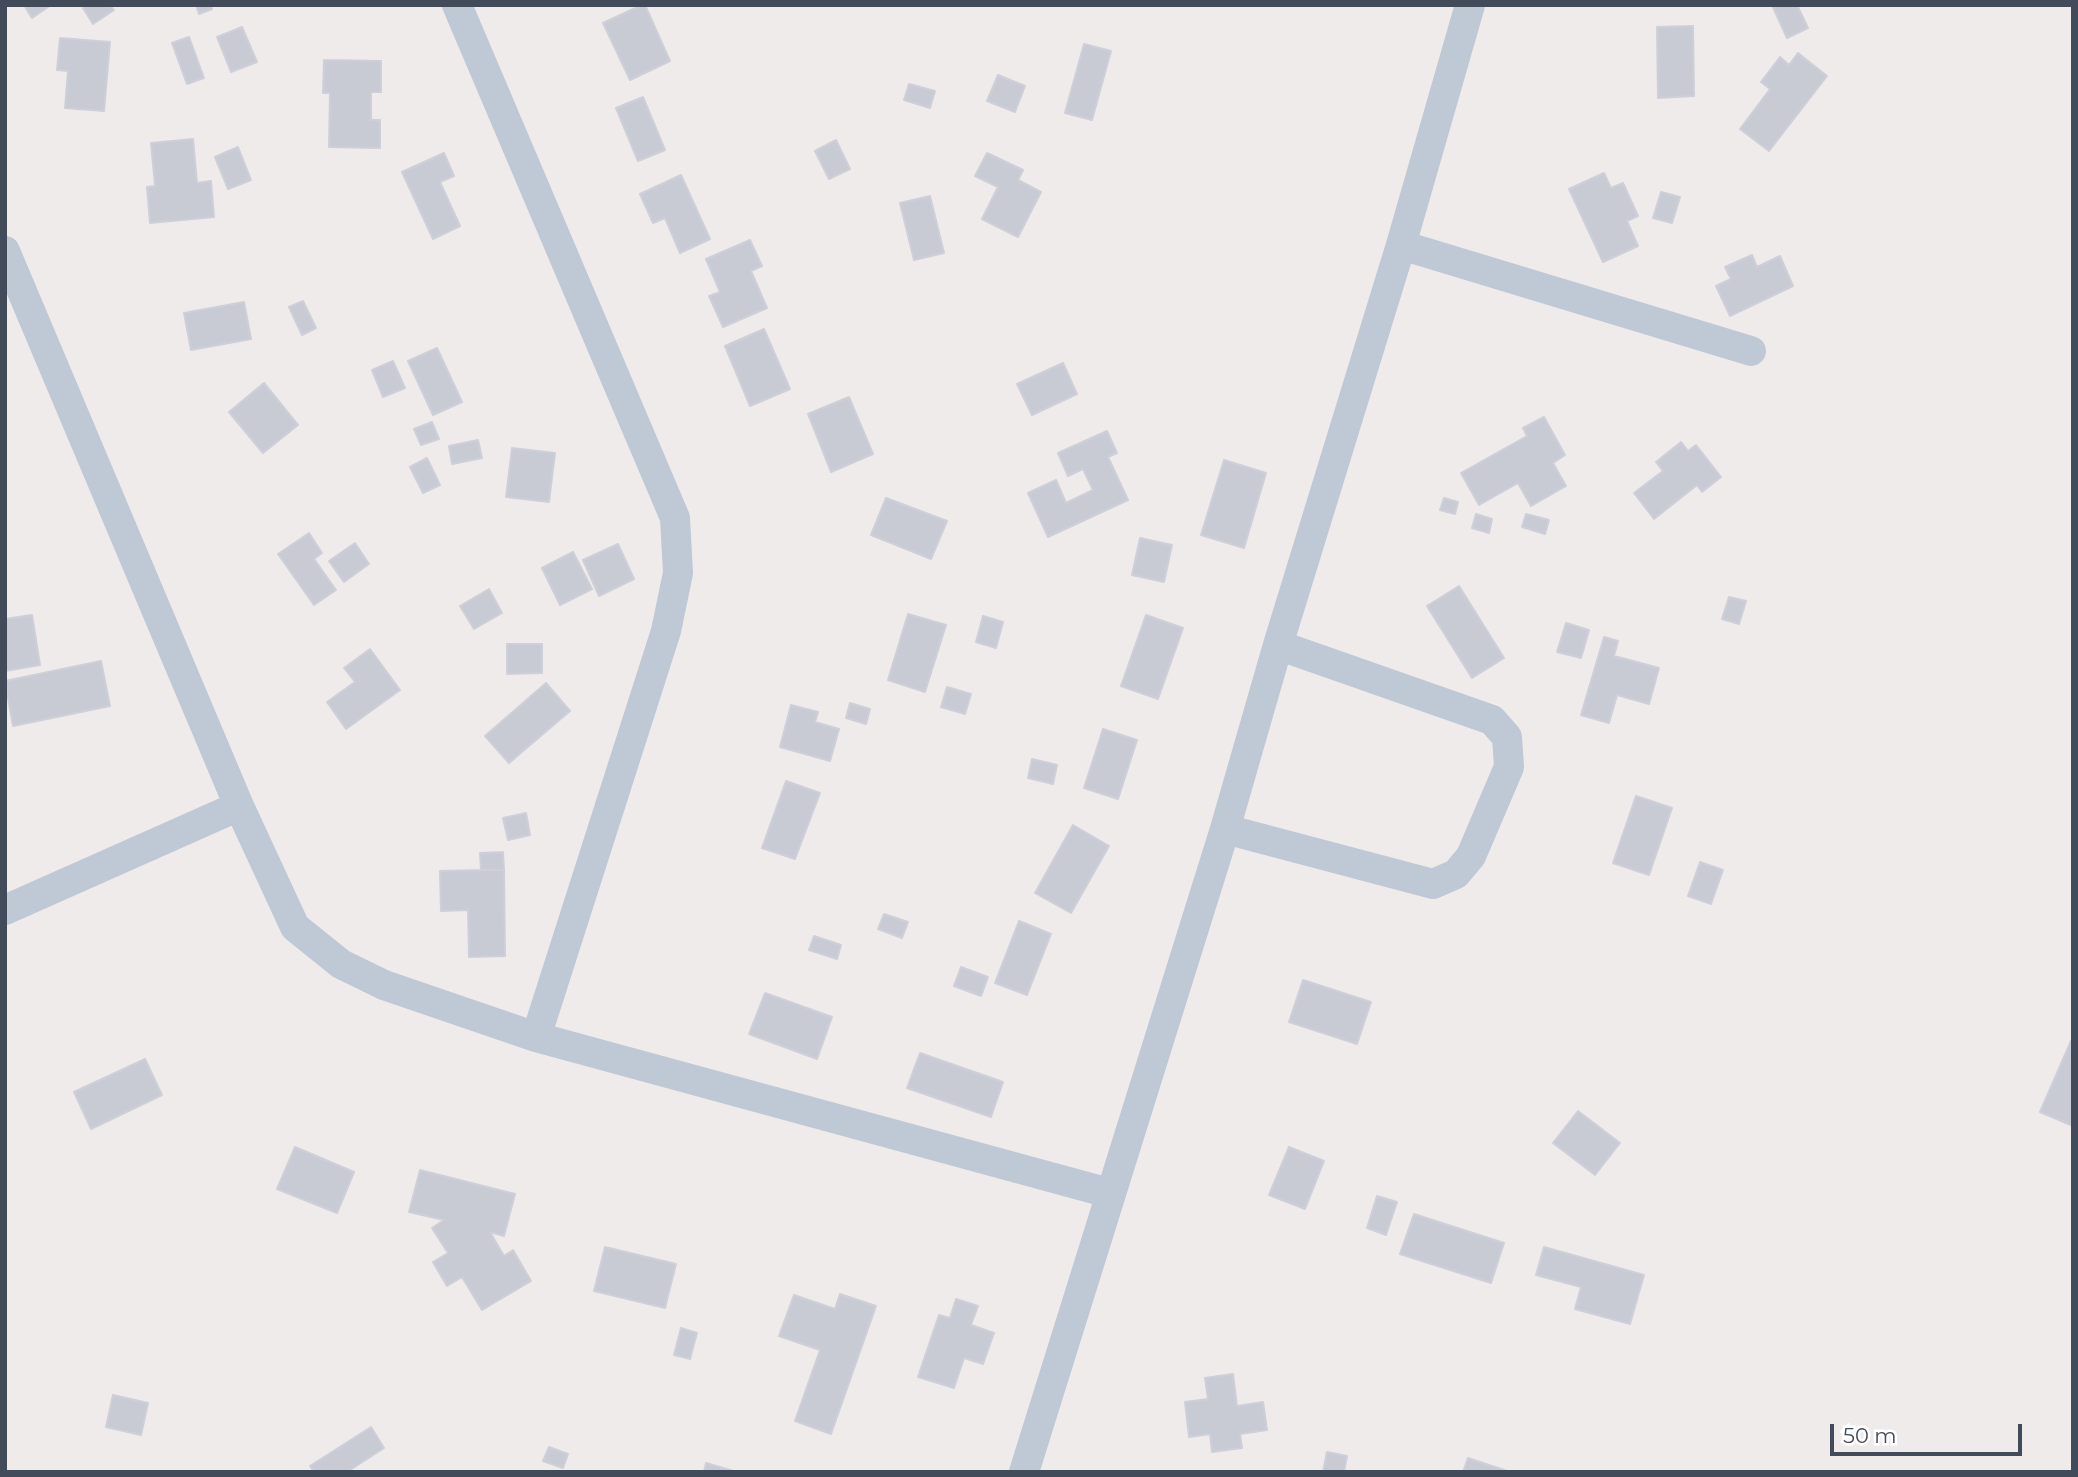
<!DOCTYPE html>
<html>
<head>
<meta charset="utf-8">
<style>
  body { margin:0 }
  #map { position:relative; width:2078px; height:1477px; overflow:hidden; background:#efebeb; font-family:Montserrat,sans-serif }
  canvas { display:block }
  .frame { position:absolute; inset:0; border:7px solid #424b5a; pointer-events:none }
  .scale { position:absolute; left:1830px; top:1424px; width:192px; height:32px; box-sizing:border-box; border:4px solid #424b5a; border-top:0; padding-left:9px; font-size:21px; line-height:24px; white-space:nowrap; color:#424b5a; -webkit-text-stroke:5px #fff; paint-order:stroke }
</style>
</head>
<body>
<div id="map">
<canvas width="2078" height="1477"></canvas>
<div class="frame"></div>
<div class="scale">50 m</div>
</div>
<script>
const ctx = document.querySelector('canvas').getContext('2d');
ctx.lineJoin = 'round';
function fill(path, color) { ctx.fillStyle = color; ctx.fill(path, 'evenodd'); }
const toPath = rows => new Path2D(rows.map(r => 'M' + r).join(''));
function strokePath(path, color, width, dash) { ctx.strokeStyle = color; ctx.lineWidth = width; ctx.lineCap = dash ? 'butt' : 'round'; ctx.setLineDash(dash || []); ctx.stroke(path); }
const building = toPath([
  [24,5,51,5,32,18,24,5],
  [87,5,110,5,114,10,93,24,83,8,87,5],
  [196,5,211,5,212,9,199,14,196,5],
  [642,5,645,5,670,61,630,80,603,23,642,5],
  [1772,5,1797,5,1808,28,1787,38,1772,5],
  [1693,26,1694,96,1658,98,1657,27,1693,26],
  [242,27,257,62,231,72,217,37,242,27],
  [189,37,204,78,187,84,172,43,189,37],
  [60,38,110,42,104,111,65,108,68,71,57,70,60,38],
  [1084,44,1111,51,1092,120,1065,113,1084,44],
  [1798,53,1827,76,1769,151,1740,129,1770,89,1761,82,1780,57,1789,65,1798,53],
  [324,60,381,61,381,92,371,92,371,120,380,120,380,148,329,147,330,93,323,93,324,60],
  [998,75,1025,86,1015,112,987,101,998,75],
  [909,84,935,91,930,108,904,100,909,84],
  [643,97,665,150,638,161,616,108,643,97],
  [193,139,197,183,211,181,214,217,150,223,147,187,155,186,151,143,193,139],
  [836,140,850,169,829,179,815,151,836,140],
  [238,147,251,180,228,189,215,157,238,147],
  [444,153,454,176,440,182,460,226,433,239,402,172,444,153],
  [987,153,1023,170,1018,180,1041,192,1018,237,982,219,998,187,975,176,987,153],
  [1604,173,1611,188,1623,183,1638,216,1627,221,1638,246,1603,262,1569,189,1604,173],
  [681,175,710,239,680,253,665,218,653,223,640,194,681,175],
  [1661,192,1680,197,1672,223,1653,218,1661,192],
  [930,196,944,253,914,260,900,203,930,196],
  [750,240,762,266,751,271,767,308,723,327,709,296,720,292,706,259,750,240],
  [1752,255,1757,267,1780,256,1793,286,1730,316,1716,286,1731,279,1725,267,1752,255],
  [303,301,316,328,302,335,289,307,303,301],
  [244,302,251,339,191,350,184,313,244,302],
  [764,329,790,389,750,406,725,346,764,329],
  [437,348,462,402,433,415,408,361,437,348],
  [393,361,405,388,383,397,372,370,393,361],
  [1063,363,1077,394,1032,415,1017,384,1063,363],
  [264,383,298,425,263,453,229,412,264,383],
  [849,397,873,454,831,472,808,414,849,397],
  [1544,417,1565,455,1553,463,1566,486,1531,506,1518,483,1479,505,1461,473,1527,436,1523,428,1544,417],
  [432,422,439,439,421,445,414,429,432,422],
  [1107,431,1117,453,1108,457,1128,500,1048,537,1028,493,1056,480,1066,503,1093,490,1083,469,1068,476,1058,453,1107,431],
  [478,440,482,458,452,464,449,446,478,440],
  [1681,442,1688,451,1696,445,1721,477,1702,492,1697,485,1654,519,1634,493,1663,471,1656,462,1681,442],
  [512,448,555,453,549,502,506,497,512,448],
  [427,458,440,485,423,493,410,467,427,458],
  [1224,460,1266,473,1244,548,1201,535,1224,460],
  [886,498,947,521,931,559,871,535,886,498],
  [1444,498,1458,502,1455,514,1440,510,1444,498],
  [1476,514,1492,519,1489,533,1472,528,1476,514],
  [1526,514,1549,520,1545,534,1522,527,1526,514],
  [309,533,322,553,314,559,336,590,314,605,278,554,309,533],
  [1140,538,1172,545,1164,582,1132,575,1140,538],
  [355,543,369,564,344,582,329,561,355,543],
  [618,544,634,579,599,596,583,560,618,544],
  [573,552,592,589,560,605,542,568,573,552],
  [1459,586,1504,658,1472,678,1427,606,1459,586],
  [489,589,502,613,474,629,460,606,489,589],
  [1729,597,1746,601,1739,624,1722,619,1729,597],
  [908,614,946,625,925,692,888,680,908,614],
  [32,615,40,665,5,671,5,619,32,615],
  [1146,615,1183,628,1158,699,1121,686,1146,615],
  [983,616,1003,622,996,648,976,642,983,616],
  [1566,623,1589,630,1581,658,1557,652,1566,623],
  [1604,637,1618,641,1614,656,1659,668,1649,704,1617,695,1609,723,1581,715,1604,637],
  [507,644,542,644,542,673,507,674,507,644],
  [370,649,400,690,346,729,327,702,355,682,344,668,370,649],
  [101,661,110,706,13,726,5,681,101,661],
  [546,683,570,711,509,763,485,736,546,683],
  [947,687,971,694,965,714,941,707,947,687],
  [850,703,870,709,866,724,846,718,850,703],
  [791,705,818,712,815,722,839,729,830,761,780,747,791,705],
  [1103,729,1137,740,1118,799,1084,788,1103,729],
  [1032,759,1057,765,1053,784,1028,778,1032,759],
  [786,781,820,793,795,859,762,848,786,781],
  [1636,796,1672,808,1649,875,1613,863,1636,796],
  [526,813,530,835,508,840,503,818,526,813],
  [1073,825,1109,846,1071,913,1035,893,1073,825],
  [503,852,504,870,481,870,480,853,503,852],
  [1700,862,1723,870,1711,904,1688,896,1700,862],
  [481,870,504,870,505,956,469,957,468,910,441,911,440,871,481,870],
  [884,914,908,922,902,938,878,929,884,914],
  [1019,921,1051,934,1027,995,995,983,1019,921],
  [814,936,841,945,837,959,809,950,814,936],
  [961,967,988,977,981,996,954,986,961,967],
  [1303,980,1371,1002,1357,1044,1289,1022,1303,980],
  [765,993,832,1017,817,1059,749,1034,765,993],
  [2071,1041,2073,1041,2073,1126,2040,1112,2071,1041],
  [920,1053,1003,1082,991,1117,907,1088,920,1053],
  [145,1059,162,1095,91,1129,74,1092,145,1059],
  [1578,1111,1620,1143,1595,1175,1553,1143,1578,1111],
  [295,1147,354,1172,337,1213,277,1189,295,1147],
  [1289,1147,1324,1161,1305,1209,1269,1195,1289,1147],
  [420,1170,515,1194,504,1236,490,1232,504,1256,513,1250,531,1281,482,1310,462,1277,447,1286,433,1262,448,1253,432,1228,444,1220,409,1212,420,1170],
  [1377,1196,1397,1202,1386,1235,1367,1228,1377,1196],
  [1414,1214,1504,1243,1491,1283,1400,1254,1414,1214],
  [605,1247,676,1264,665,1308,594,1291,605,1247],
  [1544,1247,1644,1275,1630,1324,1575,1309,1581,1287,1536,1275,1544,1247],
  [840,1294,876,1306,831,1434,795,1421,820,1350,779,1336,794,1295,835,1309,840,1294],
  [956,1299,978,1306,971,1325,994,1333,983,1364,964,1358,954,1388,918,1377,939,1315,950,1318,956,1299],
  [681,1328,697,1333,690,1359,674,1355,681,1328],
  [1233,1374,1237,1406,1263,1402,1267,1430,1240,1434,1242,1448,1212,1452,1210,1434,1189,1437,1185,1402,1208,1399,1205,1378,1233,1374],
  [113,1395,148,1403,141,1435,106,1427,113,1395],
  [371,1427,384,1448,347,1472,314,1472,310,1466,371,1427],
  [549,1447,568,1454,563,1468,543,1461,549,1447],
  [1327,1452,1347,1456,1344,1472,1323,1472,1327,1452],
  [1468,1458,1510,1472,1463,1472,1468,1458],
  [706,1463,737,1472,704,1472,706,1463]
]);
const street = toPath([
  [457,5,675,518,678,573,666,631,536,1037],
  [1401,245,1751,351],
  [5,251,239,806,295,927,341,964,384,985,536,1037,1109,1193],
  [1225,829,1433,884,1456,874,1471,856,1509,767,1507,737,1492,720,1278,645],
  [5,910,239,806],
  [1024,1472,1225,829,1278,645,1401,245,1470,5]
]);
fill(building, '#c9cbd4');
strokePath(building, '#cecfd8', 2);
strokePath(street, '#bfc8d5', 30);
</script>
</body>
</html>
